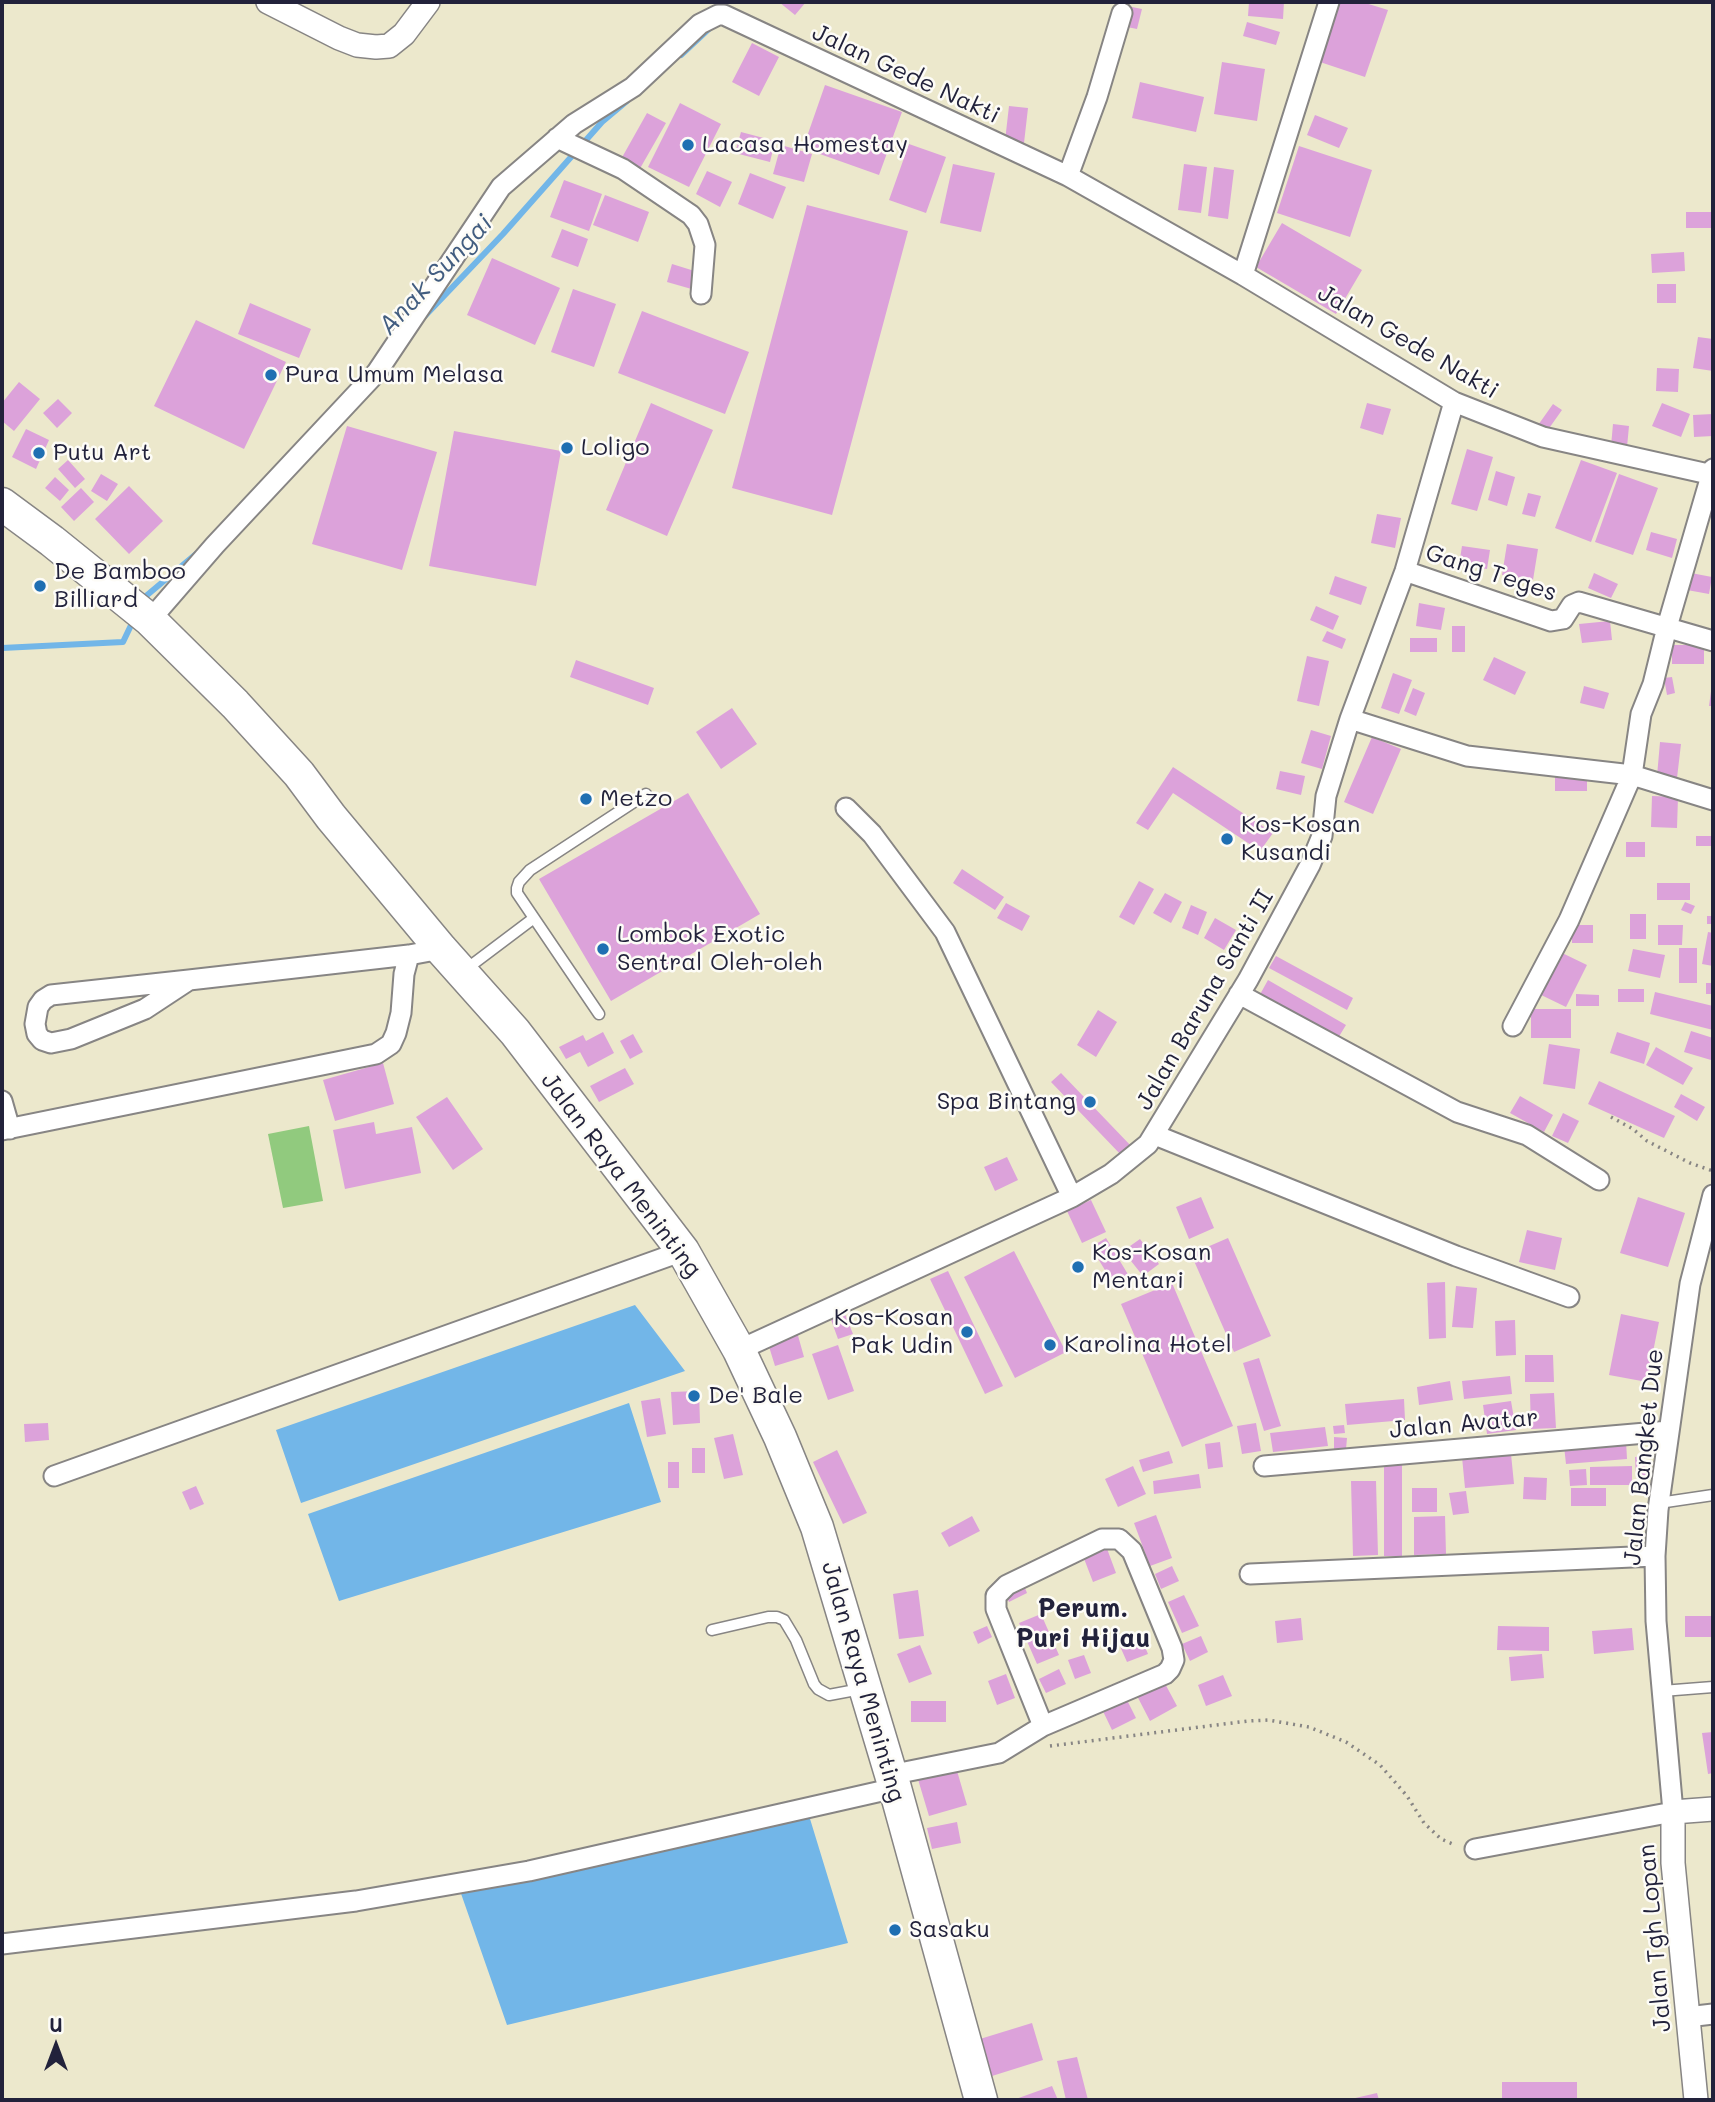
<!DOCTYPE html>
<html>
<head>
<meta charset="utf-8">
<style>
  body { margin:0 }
  #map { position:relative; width:1715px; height:2102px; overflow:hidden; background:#ece8cc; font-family:Mali,sans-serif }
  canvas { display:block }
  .frame { position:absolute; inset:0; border:4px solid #22223b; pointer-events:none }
  .north { position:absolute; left:21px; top:2011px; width:70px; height:70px; -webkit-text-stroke:5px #fdfcf7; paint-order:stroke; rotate:0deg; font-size:19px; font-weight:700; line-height:28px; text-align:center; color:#22223b }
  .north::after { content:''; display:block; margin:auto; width:24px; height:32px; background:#22223b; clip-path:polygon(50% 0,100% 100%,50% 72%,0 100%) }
</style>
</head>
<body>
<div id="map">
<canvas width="1715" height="2102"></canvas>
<div class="frame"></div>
<div class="north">U</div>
</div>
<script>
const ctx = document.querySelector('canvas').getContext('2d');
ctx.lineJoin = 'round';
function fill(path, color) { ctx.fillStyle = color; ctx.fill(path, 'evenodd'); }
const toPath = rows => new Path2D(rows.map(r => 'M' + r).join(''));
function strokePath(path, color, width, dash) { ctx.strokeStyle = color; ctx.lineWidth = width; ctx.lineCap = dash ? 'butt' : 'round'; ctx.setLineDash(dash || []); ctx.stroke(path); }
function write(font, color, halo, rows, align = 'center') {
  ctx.font = font + ' Mali,sans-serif'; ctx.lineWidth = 5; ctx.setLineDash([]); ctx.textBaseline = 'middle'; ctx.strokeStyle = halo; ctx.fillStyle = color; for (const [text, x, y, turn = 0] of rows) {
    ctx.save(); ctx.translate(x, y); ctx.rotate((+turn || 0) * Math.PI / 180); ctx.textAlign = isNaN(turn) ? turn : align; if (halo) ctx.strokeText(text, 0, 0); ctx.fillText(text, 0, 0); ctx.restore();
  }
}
const green = toPath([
  [309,1126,323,1201,283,1208,268,1134]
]);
const water = toPath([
  [635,1305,685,1371,301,1503,276,1430],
  [629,1403,661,1502,339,1601,308,1514],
  [807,1809,848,1943,507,2025,458,1885]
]);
const stream = toPath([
  [681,55,713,25],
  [424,317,503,234,602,122,627,101],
  [142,603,146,596,196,554],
  [2,648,123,642,134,619]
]);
const building = toPath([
  [779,2,806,2,795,15],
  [1249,2,1284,2,1283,19,1248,16],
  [1338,2,1362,2,1388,10,1365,77,1317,61],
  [1127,6,1142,9,1137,29,1122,26],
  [1247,22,1280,32,1276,45,1243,36],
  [752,43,779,57,759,96,732,82],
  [1222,62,1265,69,1257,121,1214,114],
  [1140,82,1204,97,1196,132,1132,118],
  [825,85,902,112,879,175,803,148],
  [680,103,721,124,689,187,648,167],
  [1009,106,1028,108,1024,143,1005,141],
  [647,113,666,123,638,172,620,161],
  [1315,115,1348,128,1339,148,1307,135],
  [741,132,775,141,770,162,735,153],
  [909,144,946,157,926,213,889,200],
  [781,145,812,154,804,182,773,174],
  [1299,146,1372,170,1350,237,1277,213],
  [953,164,995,173,981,232,940,223],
  [1184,164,1207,167,1201,213,1178,210],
  [1214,167,1234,170,1228,219,1208,216],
  [707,171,732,182,720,207,696,194],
  [750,173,786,187,773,219,738,204],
  [564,180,602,194,589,231,550,217],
  [605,195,649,212,638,242,593,225],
  [807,205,908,231,832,515,732,488],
  [1686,212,1712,212,1712,228,1686,228],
  [1282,223,1362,270,1336,314,1256,267],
  [562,229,588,239,578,267,551,257],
  [1684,252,1685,271,1652,273,1651,254],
  [492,258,560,288,535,345,467,315],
  [672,264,701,273,695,290,667,282],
  [1657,284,1676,284,1676,303,1657,303],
  [573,289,616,304,594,367,551,352],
  [250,303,311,329,299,358,238,334],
  [642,311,749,352,725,414,618,373],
  [196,320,286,362,244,449,154,406],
  [1698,337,1713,339,1713,371,1693,368],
  [1657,368,1679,369,1678,392,1656,391],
  [19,382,40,399,14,431,2,421,2,403],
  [58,399,72,413,57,428,43,413],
  [651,403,713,430,667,536,606,510],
  [1367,403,1391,409,1383,435,1360,428],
  [1662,403,1690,414,1681,437,1652,426],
  [1553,404,1562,410,1545,434,1536,428],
  [1713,414,1713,436,1694,437,1693,415],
  [1613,424,1629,426,1627,447,1611,446],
  [347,426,437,452,402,570,312,544],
  [26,429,49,440,36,469,12,457],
  [454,431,561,451,536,586,429,566],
  [1467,449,1493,457,1477,511,1451,504],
  [68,460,85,479,75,488,58,469],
  [1581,460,1617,473,1591,542,1555,528],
  [1496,471,1515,477,1507,506,1488,500],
  [101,474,118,484,107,501,91,491],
  [1619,474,1658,488,1633,555,1595,542],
  [55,477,69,490,60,501,45,488],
  [129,486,163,521,129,554,95,519],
  [81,488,94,502,74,521,61,507],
  [1528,493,1541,496,1535,517,1522,514],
  [1377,514,1401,518,1395,548,1371,543],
  [1651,532,1677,539,1672,558,1646,550],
  [1507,544,1538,549,1533,580,1502,575],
  [1462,546,1490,550,1487,569,1459,565],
  [1594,573,1618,584,1611,598,1588,588],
  [1691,573,1712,577,1709,594,1687,590],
  [1335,576,1367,587,1361,605,1329,594],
  [1419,603,1445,608,1441,630,1416,626],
  [1316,606,1339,616,1333,630,1310,620],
  [1610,621,1612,640,1582,643,1579,624],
  [1452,626,1465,626,1465,652,1452,652],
  [1327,631,1346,639,1342,649,1322,641],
  [1410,638,1437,638,1437,652,1410,652],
  [1672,645,1704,645,1704,664,1672,664],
  [1307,656,1329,661,1319,706,1297,701],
  [1494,657,1526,672,1515,695,1483,680],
  [576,660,654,688,648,705,570,677],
  [1393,673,1412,680,1399,714,1381,708],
  [1672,677,1675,693,1667,695,1664,678],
  [1712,684,1713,685,1713,706,1709,706],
  [1584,686,1609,693,1604,709,1580,703],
  [1413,688,1425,693,1416,716,1404,711],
  [732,708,757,744,721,769,696,732],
  [1311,730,1331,736,1322,769,1301,763],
  [1372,737,1401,749,1373,814,1344,802],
  [1660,742,1681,744,1677,778,1657,776],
  [1173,767,1273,833,1260,851,1173,793,1148,830,1136,823],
  [1280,771,1305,776,1301,795,1276,789],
  [1555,777,1587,777,1587,791,1555,791],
  [688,793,760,914,611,1001,539,879],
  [1652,796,1678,797,1677,828,1651,827],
  [1696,836,1713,836,1713,846,1696,846],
  [1626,842,1645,842,1645,857,1626,857],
  [962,869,1004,897,995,910,953,883],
  [1139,881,1154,889,1134,925,1119,917],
  [1657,883,1690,883,1690,900,1657,900],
  [1165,893,1182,902,1171,923,1153,913],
  [1685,902,1695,906,1691,914,1681,910],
  [1006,903,1030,916,1022,931,997,918],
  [1191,905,1207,912,1198,935,1182,928],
  [1630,914,1646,914,1646,939,1630,939],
  [1707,916,1713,916,1713,924,1707,924],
  [1215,918,1236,930,1224,950,1204,938],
  [1572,925,1593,925,1593,943,1572,943],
  [1658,925,1683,925,1682,945,1658,945],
  [1708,932,1713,933,1713,966,1702,964],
  [1679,948,1697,948,1697,983,1679,983],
  [1633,949,1665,955,1660,978,1628,971],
  [1558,951,1587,965,1566,1007,1537,993],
  [1276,956,1353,998,1347,1010,1269,968],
  [1268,980,1346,1025,1335,1043,1258,998],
  [1706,983,1713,983,1713,994,1706,994],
  [1618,989,1644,989,1644,1002,1618,1002],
  [1655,992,1713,1006,1713,1030,1650,1014],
  [1576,994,1599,995,1599,1006,1576,1006],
  [1531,1009,1571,1009,1571,1038,1531,1038],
  [1098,1010,1117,1022,1096,1057,1077,1045],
  [1691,1031,1713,1038,1711,1060,1684,1052],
  [603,1032,614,1053,588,1067,580,1052,566,1059,559,1047,583,1035,586,1041],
  [1617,1032,1650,1043,1644,1064,1610,1053],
  [633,1034,643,1052,630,1059,620,1041],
  [1549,1044,1580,1049,1575,1089,1543,1084],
  [1656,1047,1693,1068,1683,1085,1646,1065],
  [383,1063,394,1104,335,1121,323,1080],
  [625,1068,634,1084,599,1102,590,1086],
  [1061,1073,1132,1147,1122,1156,1051,1082],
  [1599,1081,1675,1116,1664,1138,1588,1104],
  [1681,1094,1705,1107,1697,1121,1674,1107],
  [1520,1096,1553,1115,1544,1132,1510,1113],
  [447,1097,483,1149,453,1170,416,1117],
  [1563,1113,1579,1121,1568,1143,1552,1136],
  [374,1122,376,1134,412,1127,421,1173,345,1189,333,1130],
  [1007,1157,1018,1180,995,1191,984,1167],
  [1201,1197,1214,1228,1189,1239,1176,1207],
  [1638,1197,1685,1213,1668,1267,1620,1253],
  [1091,1200,1106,1232,1082,1243,1067,1211],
  [1527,1230,1562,1238,1555,1270,1519,1262],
  [1106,1238,1132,1281,1117,1290,1091,1247],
  [1228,1238,1271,1336,1234,1352,1191,1254],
  [1140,1239,1159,1264,1143,1276,1123,1251],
  [1014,1251,1066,1352,1015,1378,964,1277],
  [948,1271,1003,1386,985,1394,930,1279],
  [1445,1282,1446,1338,1429,1339,1427,1283],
  [1172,1283,1233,1426,1182,1447,1121,1304],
  [1456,1286,1477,1288,1473,1328,1452,1327],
  [843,1309,853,1334,838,1339,829,1314],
  [1621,1314,1659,1322,1647,1382,1609,1375],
  [1515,1320,1516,1355,1496,1356,1495,1321],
  [797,1332,804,1357,775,1366,767,1340],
  [838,1345,854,1391,828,1400,812,1354],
  [1525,1355,1553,1355,1554,1382,1525,1382],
  [1259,1358,1281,1426,1264,1431,1243,1363],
  [1510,1376,1512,1394,1464,1399,1462,1381],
  [1450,1381,1453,1400,1419,1405,1417,1387],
  [699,1391,700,1423,673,1425,671,1392],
  [1554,1393,1556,1428,1531,1429,1530,1394],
  [660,1398,666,1434,647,1437,641,1401],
  [1404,1399,1405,1420,1347,1425,1345,1404],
  [1511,1401,1516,1430,1487,1434,1483,1405],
  [48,1423,49,1440,25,1442,24,1424],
  [1256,1423,1261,1451,1242,1454,1237,1426],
  [1344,1425,1345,1433,1334,1434,1333,1426],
  [1325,1427,1328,1446,1273,1452,1270,1433],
  [733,1434,743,1475,724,1479,714,1438],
  [1334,1437,1347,1438,1346,1449,1334,1449],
  [1626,1441,1627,1459,1566,1464,1564,1446],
  [1220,1442,1223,1467,1208,1469,1205,1444],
  [692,1448,705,1448,705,1473,692,1473],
  [837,1450,867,1513,843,1524,813,1462],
  [1169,1451,1173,1463,1143,1472,1139,1460],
  [1511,1454,1514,1484,1465,1488,1462,1457],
  [1644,1456,1646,1477,1636,1478,1635,1457],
  [668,1462,679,1462,679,1488,668,1488],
  [1384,1465,1402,1465,1402,1556,1384,1556],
  [1133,1466,1146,1494,1118,1507,1105,1479],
  [1632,1466,1632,1485,1590,1485,1590,1467],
  [1586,1469,1587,1485,1570,1486,1569,1470],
  [1199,1474,1201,1488,1154,1494,1153,1481],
  [1524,1477,1547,1478,1546,1500,1523,1499],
  [1351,1481,1376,1481,1378,1555,1353,1556],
  [196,1486,204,1504,190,1510,182,1492],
  [1412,1488,1437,1488,1437,1512,1412,1512],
  [1571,1488,1606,1488,1606,1506,1571,1506],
  [1466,1491,1469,1513,1453,1515,1449,1493],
  [1156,1515,1172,1558,1150,1566,1134,1523],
  [972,1516,980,1531,949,1547,941,1533],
  [1445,1516,1446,1554,1414,1555,1414,1517],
  [1106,1546,1116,1573,1093,1582,1083,1556],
  [1172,1566,1179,1581,1161,1589,1155,1574],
  [1023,1583,1027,1593,1009,1602,1004,1591],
  [918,1590,924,1636,899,1639,893,1594],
  [1184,1595,1199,1626,1182,1633,1168,1602],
  [1041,1614,1059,1655,1037,1664,1019,1623],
  [1685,1616,1713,1616,1713,1637,1685,1637],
  [1301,1618,1303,1640,1277,1643,1275,1621],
  [987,1626,992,1637,978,1644,973,1632],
  [1498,1626,1549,1627,1549,1651,1497,1650],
  [1632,1628,1634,1650,1594,1654,1592,1631],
  [1140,1635,1148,1654,1127,1662,1119,1644],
  [1201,1636,1208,1652,1190,1661,1182,1644],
  [920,1645,932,1674,909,1683,897,1654],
  [1542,1654,1544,1678,1511,1681,1509,1657],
  [1084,1655,1091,1673,1075,1679,1068,1660],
  [1059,1669,1066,1684,1046,1693,1039,1679],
  [1006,1674,1015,1698,997,1705,988,1681],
  [1223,1675,1232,1696,1206,1706,1198,1685],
  [1162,1678,1177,1706,1150,1721,1135,1692],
  [1124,1694,1136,1718,1112,1730,1100,1705],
  [911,1701,946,1701,946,1722,911,1722],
  [1713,1732,1713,1773,1708,1774,1702,1733],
  [955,1764,967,1805,929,1816,917,1776],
  [957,1822,961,1843,932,1849,927,1828],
  [1032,2023,1043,2060,992,2076,980,2039],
  [1077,2057,1088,2100,1066,2100,1057,2061],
  [1502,2082,1577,2082,1577,2100,1502,2100],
  [1052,2086,1058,2100,1013,2100],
  [1377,2093,1379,2100,1351,2100,1351,2099]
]);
const path = toPath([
  [1611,1117,1633,1129,1647,1141,1690,1163,1713,1171],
  [1050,1746,1248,1721,1268,1720,1309,1727,1346,1742,1380,1765,1407,1796,1424,1823,1441,1839,1455,1845]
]);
const service = toPath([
  [465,970,534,918],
  [599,1014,517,893,517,888,519,882,530,870,646,794],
  [1659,1503,1713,1495],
  [712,1630,768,1617,777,1617,784,1620,796,1640,814,1684,818,1689,829,1695,861,1689],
  [1662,1691,1713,1687]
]);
const minor = toPath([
  [557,138,623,169,691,215,698,224,705,245,701,294],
  [1068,176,1097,97,1122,13],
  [1243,275,1329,2],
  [1405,571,1551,621,1563,619,1572,605,1579,602,1713,641],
  [150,620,215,545,377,372,501,187,574,124,633,87,700,24,718,15,724,15,1068,176,1243,275,1454,402,1543,437,1713,475],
  [1350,719,1467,756,1632,775,1713,800],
  [846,808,872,834,945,932,1072,1197],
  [189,980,145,1009,71,1039,51,1043,42,1040,37,1034,35,1024,38,1007,43,1000,51,995,189,980,409,955,441,949],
  [1239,994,1457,1112,1527,1135,1599,1180],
  [1513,1026,1569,920,1632,775,1641,714,1653,684,1667,627,1713,469],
  [2,1101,10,1129],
  [2,1130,376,1054,391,1044,396,1033,401,1013,404,974,409,955],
  [1155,1135,1456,1256,1569,1297],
  [739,1350,1072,1197,1111,1174,1148,1144,1248,980,1310,865,1322,836,1326,796,1350,719,1405,571,1454,402],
  [1264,1466,1669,1431],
  [54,1476,683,1251],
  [1250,1574,1655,1556],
  [890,1775,999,1753,1043,1726,1165,1674,1170,1669,1174,1660,1172,1648,1132,1551,1119,1539,1102,1539,1007,1585,996,1596,996,1609,1043,1726],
  [1475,1849,1673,1812,1656,1621,1655,1556,1658,1510,1690,1284,1713,1195],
  [2,1944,356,1901,529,1871,895,1788],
  [1687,2017,1713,2014]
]);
const tertiary = toPath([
  [268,2,339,38,357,45,376,47,389,46,404,34,428,2],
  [1696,2100,1673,1863,1673,1812,1713,1809]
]);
const trunk = toPath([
  [2,504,52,541,150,620,235,704,299,774,331,817,441,949,515,1032,683,1251,739,1350,780,1437,817,1527,895,1788,981,2100]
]);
const markers = [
  [688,145,7,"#1f6fb2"],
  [271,375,7,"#1f6fb2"],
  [567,448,7,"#1f6fb2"],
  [39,453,7,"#1f6fb2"],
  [40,586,7,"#1f6fb2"],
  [586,799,7,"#1f6fb2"],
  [1227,839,7,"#1f6fb2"],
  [603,949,7,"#1f6fb2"],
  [1090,1102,7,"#1f6fb2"],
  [1078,1267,7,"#1f6fb2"],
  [967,1332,7,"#1f6fb2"],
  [1050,1345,7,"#1f6fb2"],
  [694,1396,7,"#1f6fb2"],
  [895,1930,7,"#1f6fb2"]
];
const streetNames = [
  ["Jalan Gede Nakti",906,74,25],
  ["Jalan Gede Nakti",1408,342,30],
  ["Gang Teges",1491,573,18],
  ["Jalan Baruna Santi II",1205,1000,-60],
  ["Jalan Raya Meninting",621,1175,53],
  ["Jalan Avatar",1464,1424,-5],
  ["Jalan Bangket Due",1644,1457,-84],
  ["Jalan Raya Meninting",863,1682,74],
  ["Jalan Tgh Lopan",1655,1938,-95]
];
const poiNames = [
  ["Lacasa Homestay",702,145],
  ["Pura Umum Melasa",285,375],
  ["Loligo",581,448],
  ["Putu Art",53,453],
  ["De Bamboo",54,572],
  ["Billiard",54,600],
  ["Metzo",600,799],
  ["Kos-Kosan",1241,825],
  ["Kusandi",1241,853],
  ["Lombok Exotic",617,935],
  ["Sentral Oleh-oleh",617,963],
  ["Spa Bintang",1076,1102,"right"],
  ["Kos-Kosan",1092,1253],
  ["Mentari",1092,1281],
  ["Kos-Kosan",953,1318,"right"],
  ["Pak Udin",953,1346,"right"],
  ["Karolina Hotel",1064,1345],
  ["De' Bale",708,1396],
  ["Sasaku",909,1930]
];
const waterNames = [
  ["Anak Sungai",436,275,-47]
];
const neighbourhoodNames = [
  ["Perum.",1083,1609],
  ["Puri Hijau",1083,1639]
];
fill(green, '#91ca7e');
fill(water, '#72b6e8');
strokePath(stream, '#72b6e8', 6);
fill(building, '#dca2da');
strokePath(service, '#878584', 13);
strokePath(minor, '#878584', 23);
strokePath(tertiary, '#878584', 26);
strokePath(trunk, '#878584', 35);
strokePath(path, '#878584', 3.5, [2, 5]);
strokePath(service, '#fff', 10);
strokePath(minor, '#fff', 19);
strokePath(tertiary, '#fff', 23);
strokePath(trunk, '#fff', 32);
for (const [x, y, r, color] of markers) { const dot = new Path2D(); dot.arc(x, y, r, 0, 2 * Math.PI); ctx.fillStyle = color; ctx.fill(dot); strokePath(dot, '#fdfcf7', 2.5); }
write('24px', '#22223b', '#fdfcf7', streetNames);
write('24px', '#22223b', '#fdfcf7', poiNames, 'left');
write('italic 26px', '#425d80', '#fdfcf7', waterNames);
write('bold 26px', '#22223b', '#fdfcf7', neighbourhoodNames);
</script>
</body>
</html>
